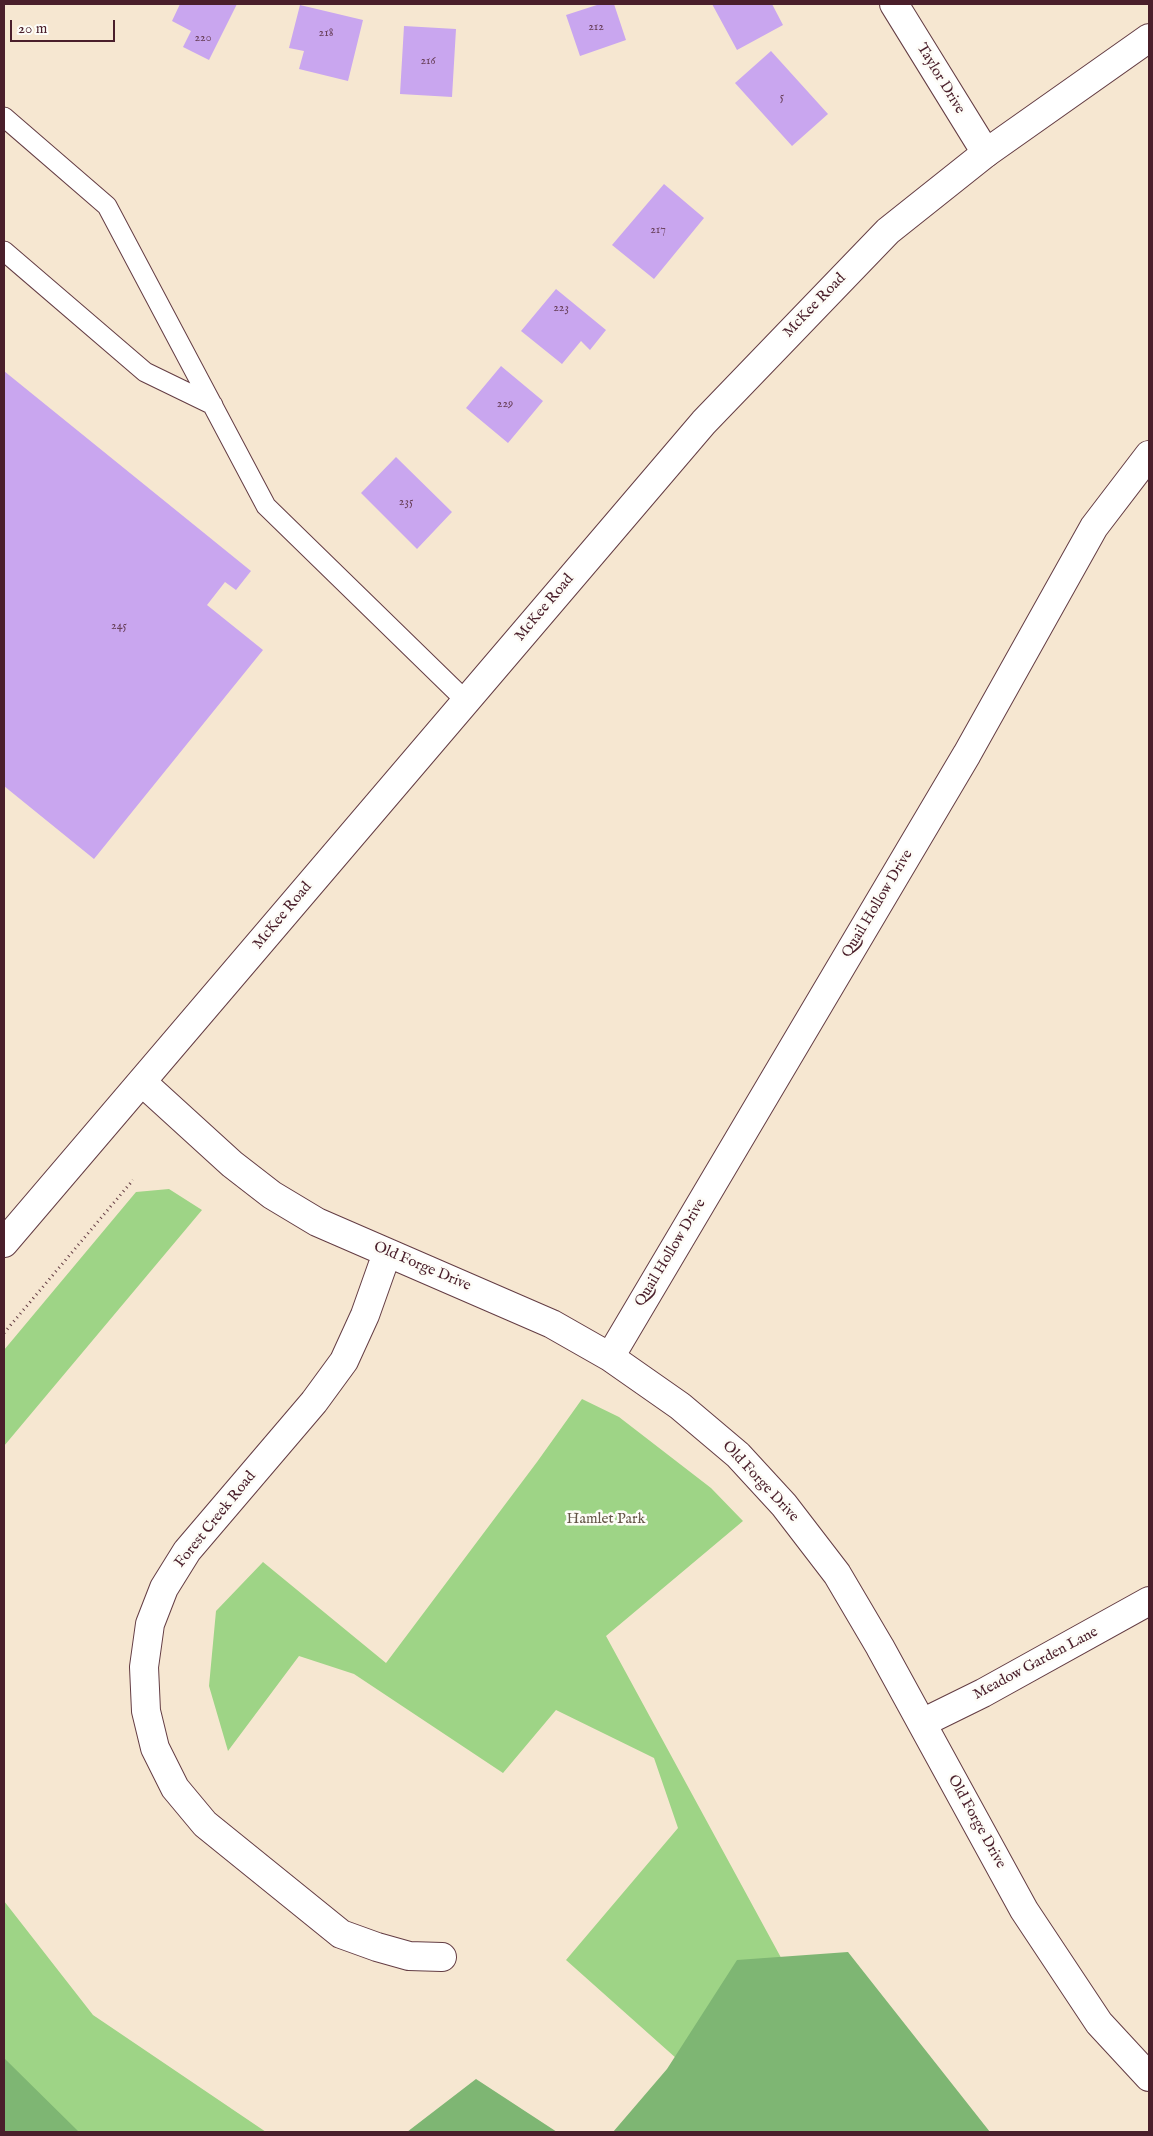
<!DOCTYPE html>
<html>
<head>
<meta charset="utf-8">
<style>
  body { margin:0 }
  #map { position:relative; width:1153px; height:2136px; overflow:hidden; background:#f6e7d1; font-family:"IM FELL English",serif }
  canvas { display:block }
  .frame { position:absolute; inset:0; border:5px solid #4a1f2b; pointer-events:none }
  .scale { position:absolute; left:10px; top:20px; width:105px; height:22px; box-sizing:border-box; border:2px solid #4a1f2b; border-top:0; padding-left:6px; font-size:15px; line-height:18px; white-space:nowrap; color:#4a1f2b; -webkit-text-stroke:4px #fdfcf7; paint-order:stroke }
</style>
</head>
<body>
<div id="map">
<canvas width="1153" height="2136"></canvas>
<div class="frame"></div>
<div class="scale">20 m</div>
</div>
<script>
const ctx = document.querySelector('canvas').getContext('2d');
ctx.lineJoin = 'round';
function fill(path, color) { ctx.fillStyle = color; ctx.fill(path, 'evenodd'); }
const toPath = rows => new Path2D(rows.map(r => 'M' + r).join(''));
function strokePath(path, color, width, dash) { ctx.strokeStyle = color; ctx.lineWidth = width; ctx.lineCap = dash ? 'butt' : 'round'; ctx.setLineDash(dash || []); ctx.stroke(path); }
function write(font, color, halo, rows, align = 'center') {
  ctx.font = font + ' "IM FELL English",serif'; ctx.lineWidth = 5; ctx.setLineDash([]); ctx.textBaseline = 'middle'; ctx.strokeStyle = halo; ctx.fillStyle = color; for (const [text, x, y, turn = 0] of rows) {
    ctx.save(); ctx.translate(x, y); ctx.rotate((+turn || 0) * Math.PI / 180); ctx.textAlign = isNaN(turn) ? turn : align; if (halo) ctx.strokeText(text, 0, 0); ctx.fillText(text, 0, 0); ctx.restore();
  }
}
const green = toPath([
  [169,1189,202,1210,4,1446,4,1350,136,1192],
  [582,1399,619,1417,711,1488,743,1521,606,1636,816,2022,686,2067,566,1960,678,1828,654,1758,556,1710,503,1773,354,1674,299,1656,228,1751,209,1686,216,1611,263,1562,386,1663,537,1462],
  [4,1901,93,2015,266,2132,4,2132]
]);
const forest = toPath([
  [848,1952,990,2132,613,2132,667,2069,737,1960],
  [4,2058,79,2132,4,2132],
  [476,2079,557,2132,407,2132]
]);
const building = toPath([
  [180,4,237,4,209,60,183,47,191,31,172,21],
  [600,4,614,4,626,40,580,56,566,15],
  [712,4,772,4,783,25,737,50],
  [300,5,363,20,348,81,299,69,304,51,289,48],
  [404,26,456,29,452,97,400,94],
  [771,51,828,114,792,146,735,83],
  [664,184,704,218,654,279,612,245],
  [556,289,606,330,590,350,581,341,562,364,521,331],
  [501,366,543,401,508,443,466,408],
  [4,371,251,571,236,590,225,582,207,605,263,650,94,859,4,786],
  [396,457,452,512,417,549,361,493]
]);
const path = toPath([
  [4,1333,133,1180]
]);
const service = toPath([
  [4,117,107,206,266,506,466,701],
  [4,251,145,372,213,405]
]);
const minor = toPath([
  [894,4,986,153],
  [142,1082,232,1164,272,1195,317,1222,552,1324,610,1357,680,1406,738,1455,784,1505,837,1574,880,1647,1024,1910,1099,2023,1149,2077],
  [387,1253,365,1315,344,1361,314,1402,187,1551,164,1588,150,1624,144,1667,146,1711,155,1748,175,1788,205,1824,341,1934,377,1947,409,1956,442,1957],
  [610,1357,967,754,1094,527,1149,455],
  [922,1723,983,1693,1149,1601]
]);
const secondary = toPath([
  [4,1243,704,422,888,231,986,153,1149,38]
]);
const numberNames = [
  ["212",596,28],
  ["218",326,34],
  ["220",203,39],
  ["216",428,62],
  ["5",782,98],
  ["217",658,231],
  ["223",561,309],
  ["229",505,405],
  ["235",406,503],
  ["245",119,627]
];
const streetNames = [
  ["Taylor Drive",940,79,59],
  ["McKee Road",815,306,-46],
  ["McKee Road",545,608,-50],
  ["Quail Hollow Drive",878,904,-59],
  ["McKee Road",283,916,-50],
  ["Quail Hollow Drive",671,1253,-59],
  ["Old Forge Drive",422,1267,23],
  ["Old Forge Drive",760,1482,47],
  ["Forest Creek Road",216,1520,-51],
  ["Meadow Garden Lane",1036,1664,-28],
  ["Old Forge Drive",976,1822,61]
];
const parkNames = [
  ["Hamlet Park",606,1520]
];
fill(green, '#9ed486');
fill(forest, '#7eb673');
fill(building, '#c9a6ef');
strokePath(service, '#643d44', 21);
strokePath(minor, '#643d44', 30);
strokePath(secondary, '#643d44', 30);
strokePath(path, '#643d44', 3, [1, 4]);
strokePath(service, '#fff', 19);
strokePath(minor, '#fff', 28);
strokePath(secondary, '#fff', 28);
write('12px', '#6a415c', null, numberNames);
write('15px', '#4a1f2b', '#fdfcf7', streetNames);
write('15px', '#635546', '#fdfcf7', parkNames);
</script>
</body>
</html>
